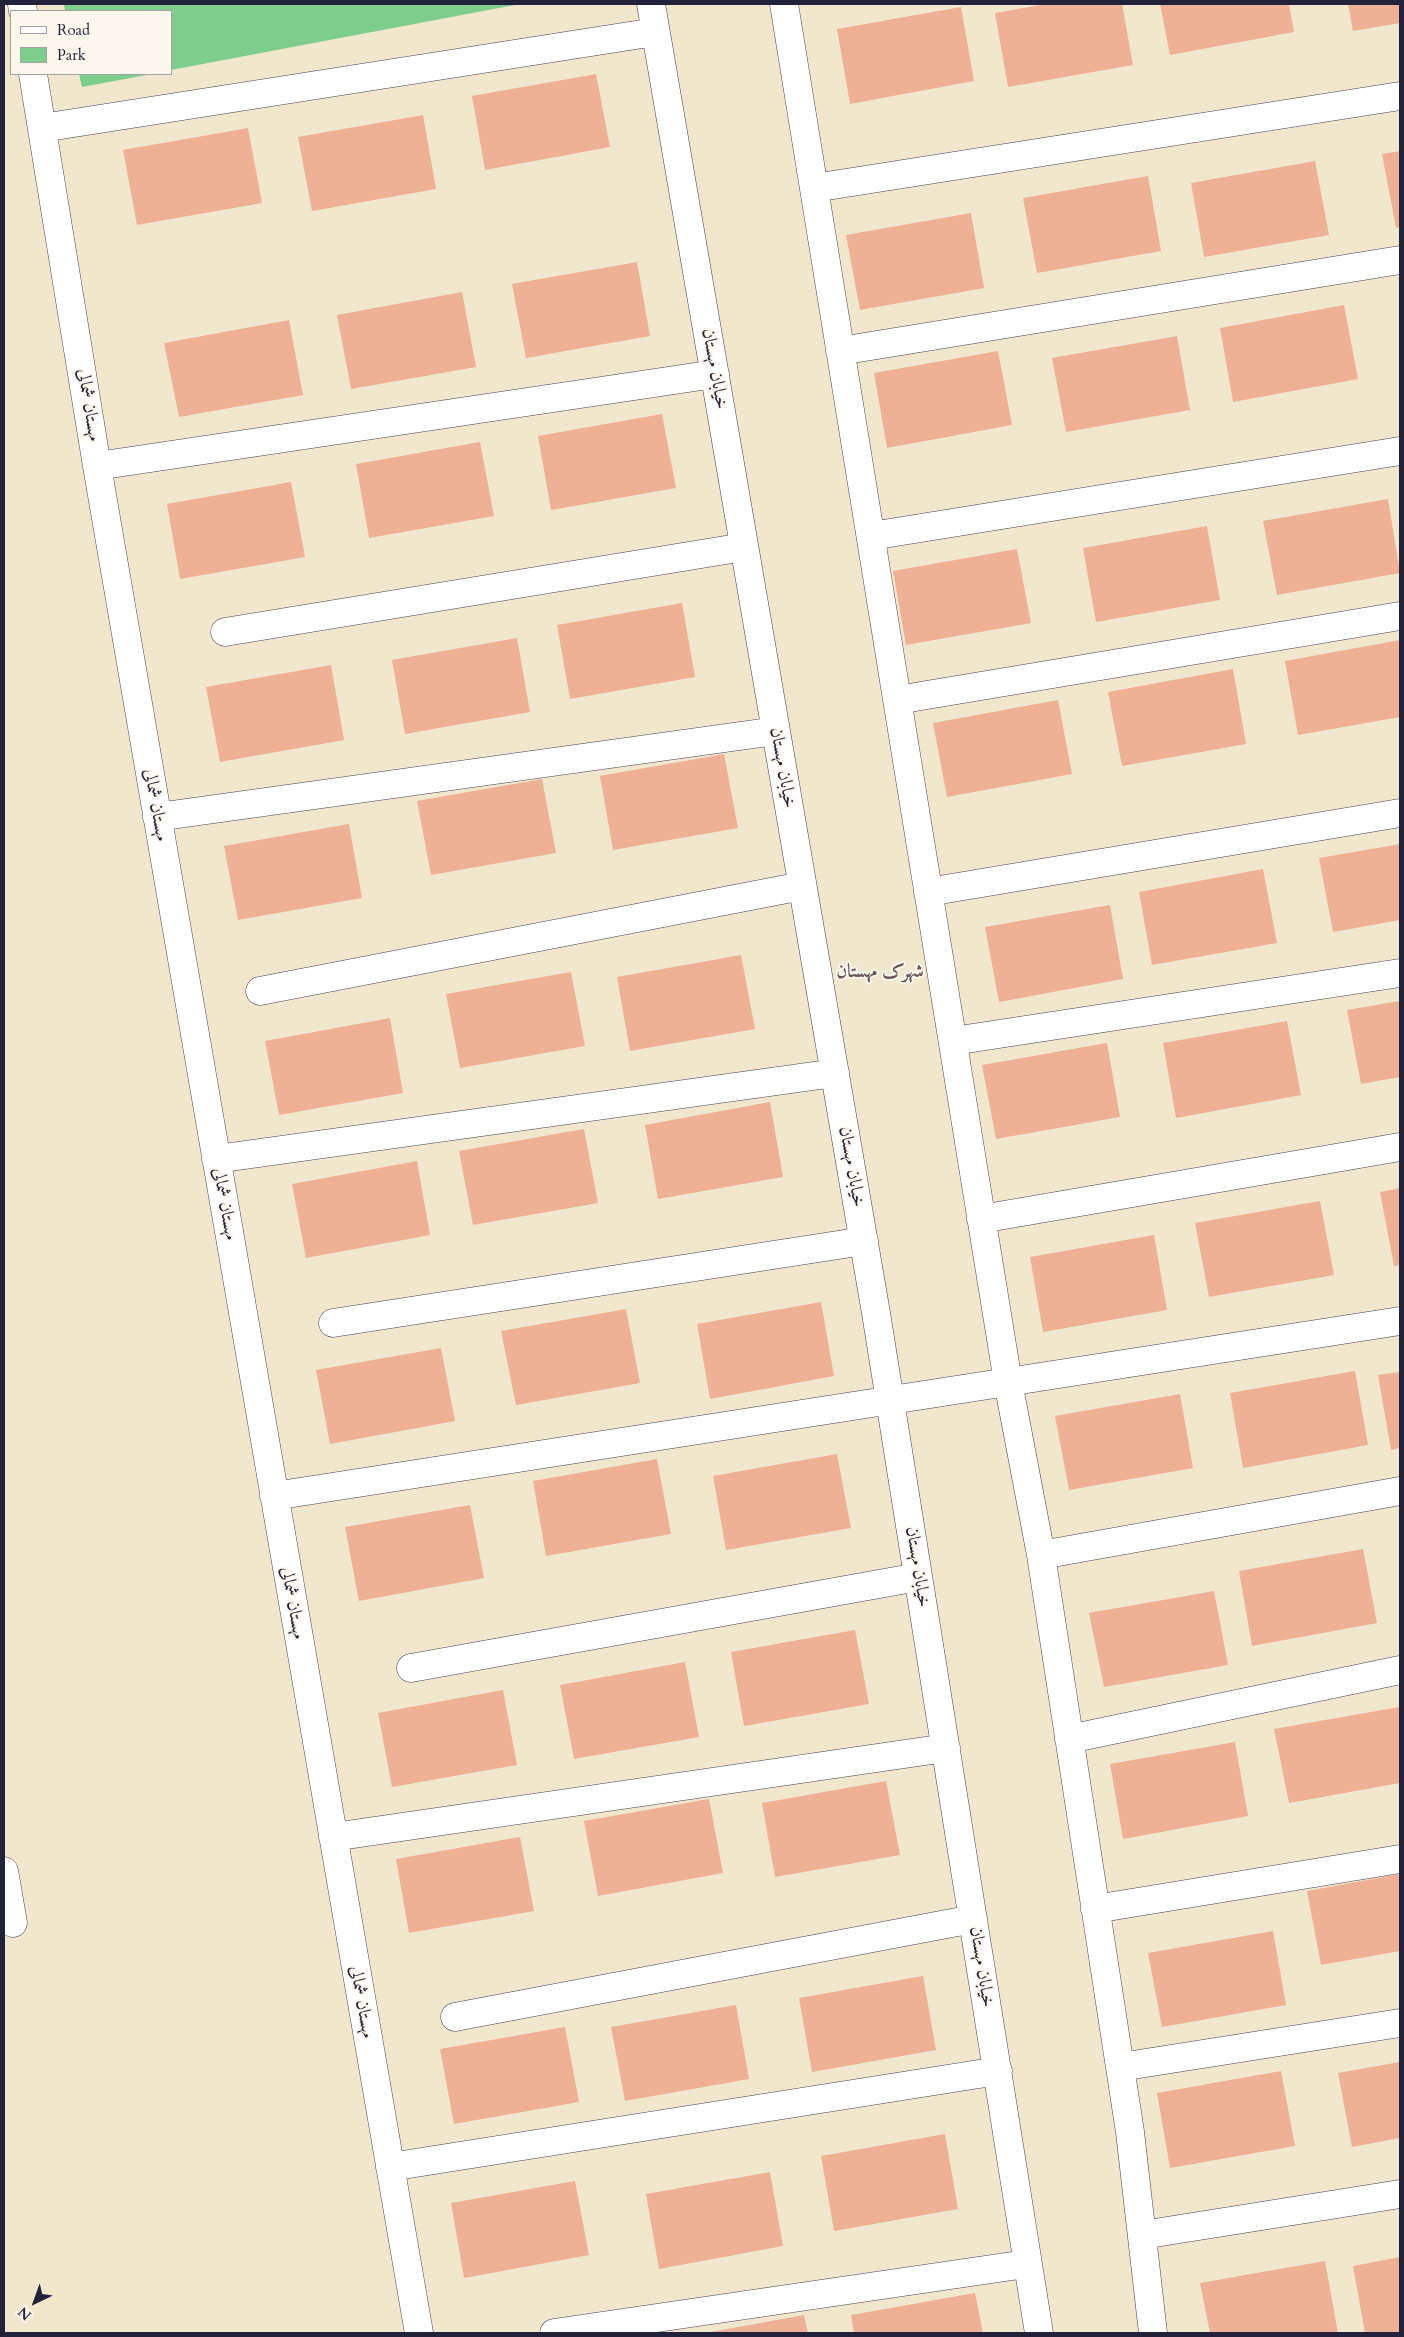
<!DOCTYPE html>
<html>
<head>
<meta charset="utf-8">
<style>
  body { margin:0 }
  #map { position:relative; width:1404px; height:2337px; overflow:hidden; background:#f1e7cd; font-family:Cardo,serif }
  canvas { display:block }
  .frame { position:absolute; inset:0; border:5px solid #22223b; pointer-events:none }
  .legend { position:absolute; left:10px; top:10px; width:162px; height:65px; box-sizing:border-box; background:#fbf7ec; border:1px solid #a4a2a5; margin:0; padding:6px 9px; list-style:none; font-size:15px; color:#22223b }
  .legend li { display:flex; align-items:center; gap:10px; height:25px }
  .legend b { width:25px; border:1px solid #a4a2a5 }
  .north { position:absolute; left:10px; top:2277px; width:50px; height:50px; -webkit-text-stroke:4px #fbf7ec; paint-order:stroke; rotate:222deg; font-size:14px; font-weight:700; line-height:20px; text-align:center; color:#22223b }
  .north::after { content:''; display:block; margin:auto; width:18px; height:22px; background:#22223b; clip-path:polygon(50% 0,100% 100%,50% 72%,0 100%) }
</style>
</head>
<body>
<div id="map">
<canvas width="1404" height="2337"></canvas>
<div class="frame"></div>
<ul class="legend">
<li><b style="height:6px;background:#fff"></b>Road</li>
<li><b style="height:14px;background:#7dcd8d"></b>Park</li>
</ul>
<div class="north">N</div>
</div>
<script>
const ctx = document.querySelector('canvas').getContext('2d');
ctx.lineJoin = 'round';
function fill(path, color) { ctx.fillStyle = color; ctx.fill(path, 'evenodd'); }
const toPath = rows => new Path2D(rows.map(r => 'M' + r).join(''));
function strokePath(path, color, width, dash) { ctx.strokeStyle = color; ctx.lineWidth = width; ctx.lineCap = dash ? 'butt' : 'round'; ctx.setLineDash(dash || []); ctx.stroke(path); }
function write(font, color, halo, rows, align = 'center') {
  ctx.font = font + ' Cardo,Amiri,serif'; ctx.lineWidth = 4; ctx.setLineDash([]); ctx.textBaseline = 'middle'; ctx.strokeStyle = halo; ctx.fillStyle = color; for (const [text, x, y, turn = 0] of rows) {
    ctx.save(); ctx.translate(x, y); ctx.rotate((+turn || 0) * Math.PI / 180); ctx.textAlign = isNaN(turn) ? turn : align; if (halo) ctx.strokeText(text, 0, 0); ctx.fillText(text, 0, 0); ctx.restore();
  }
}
const green = toPath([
  [64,4,520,4,171,70,171,11,65,11],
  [79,74,152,74,82,87]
]);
const building = toPath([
  [1046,4,1122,4,1133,65,1008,87,995,13],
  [1160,4,1289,4,1294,32,1170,55],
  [1348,4,1400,4,1400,23,1353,31],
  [961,7,974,81,850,104,837,29],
  [596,74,610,147,485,170,472,96],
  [423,115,436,189,312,211,298,137],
  [248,128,262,203,137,225,123,150],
  [1400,151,1400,227,1396,228,1382,154],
  [1315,161,1329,235,1204,257,1191,183],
  [1148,176,1161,251,1037,273,1023,198],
  [971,213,984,288,860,310,846,235],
  [637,262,650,336,526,358,512,284],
  [462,292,476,367,351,389,337,315],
  [1344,305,1358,379,1233,402,1220,328],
  [289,320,303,395,179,417,164,343],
  [1177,336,1190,410,1066,432,1052,358],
  [998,351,1012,425,887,448,874,373],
  [662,414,676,488,551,510,538,436],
  [480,442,494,516,369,538,356,464],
  [291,482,305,557,180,579,167,504],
  [1388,499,1400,573,1277,595,1263,521],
  [1207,526,1220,600,1096,622,1083,548],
  [1017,549,1031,623,906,645,893,571],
  [682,603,695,677,570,699,557,625],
  [517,638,530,712,405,734,392,660],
  [1400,640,1400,717,1298,735,1285,661],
  [331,665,344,740,220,762,206,687],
  [1233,669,1246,744,1122,766,1108,692],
  [1058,700,1072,774,947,797,933,723],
  [724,754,738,828,613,850,600,776],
  [542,779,556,853,431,875,417,801],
  [349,824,362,898,238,920,224,846],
  [1400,844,1400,920,1333,932,1319,858],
  [1263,869,1277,943,1152,965,1139,892],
  [1110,905,1123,979,999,1002,985,927],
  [741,955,755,1029,630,1051,617,977],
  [571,972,585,1046,460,1068,446,994],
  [1400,1001,1400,1077,1361,1084,1347,1010],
  [390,1018,403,1093,279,1115,265,1041],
  [1287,1021,1301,1095,1176,1118,1163,1043],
  [1107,1043,1120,1117,996,1139,982,1065],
  [770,1102,783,1177,658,1199,645,1125],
  [584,1129,598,1203,473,1225,459,1151],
  [417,1161,430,1235,306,1258,292,1184],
  [1400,1188,1400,1265,1394,1266,1380,1192],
  [1320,1201,1334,1275,1209,1297,1195,1223],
  [1154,1235,1167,1310,1043,1332,1030,1257],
  [821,1302,834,1376,710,1399,697,1324],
  [626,1309,640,1383,516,1405,501,1331],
  [441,1348,455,1421,330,1444,316,1370],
  [1355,1371,1368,1445,1243,1468,1230,1393],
  [1400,1372,1400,1448,1391,1450,1378,1375],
  [1180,1394,1193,1468,1069,1490,1055,1416],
  [837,1454,851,1528,726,1550,713,1476],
  [657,1459,671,1534,546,1556,533,1481],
  [470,1505,484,1578,359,1601,345,1527],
  [1363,1549,1377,1623,1252,1646,1239,1571],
  [1214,1591,1228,1665,1104,1687,1089,1613],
  [855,1630,869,1704,744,1726,731,1652],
  [685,1662,699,1737,574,1759,560,1685],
  [503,1690,517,1765,392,1787,378,1713],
  [1399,1707,1400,1783,1289,1803,1274,1729],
  [1235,1742,1248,1816,1123,1839,1110,1764],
  [886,1781,900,1855,775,1877,762,1803],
  [709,1799,723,1873,598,1896,584,1821],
  [520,1837,534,1911,409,1933,396,1859],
  [1400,1874,1400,1951,1321,1965,1307,1891],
  [1273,1931,1286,2005,1162,2027,1148,1953],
  [923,1976,936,2050,812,2072,799,1998],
  [736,2005,749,2079,625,2101,611,2027],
  [565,2027,579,2102,454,2124,440,2049],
  [1400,2062,1400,2138,1352,2147,1338,2073],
  [1281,2071,1295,2146,1170,2168,1157,2093],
  [945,2134,958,2209,834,2231,821,2156],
  [770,2172,783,2246,659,2269,646,2194],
  [575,2181,589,2255,464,2278,451,2203],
  [1400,2257,1400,2333,1365,2333,1353,2266],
  [1325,2261,1338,2333,1210,2333,1200,2283],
  [975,2293,983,2333,854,2333,851,2315],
  [804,2315,808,2333,711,2333,711,2332]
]);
const minor = toPath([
  [22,4,23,11],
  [651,4,876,1313,1039,2333],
  [784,4,1008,1382,1041,1555,1130,2132,1153,2333],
  [33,74,97,466,419,2333],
  [42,128,655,32],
  [814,188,1400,96],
  [840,351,1400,260],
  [97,466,715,374],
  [871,536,1400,451],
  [225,632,744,547],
  [897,700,1400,616],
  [157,817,776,731],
  [928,892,1400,813],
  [260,991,802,886],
  [953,1041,1400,973],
  [216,1159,835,1073],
  [981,1219,1400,1147],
  [333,1323,864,1241],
  [274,1496,1400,1321],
  [1041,1555,1400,1491],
  [411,1668,918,1577],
  [1069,1739,1400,1670],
  [333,1837,946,1748],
  [4,1871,13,1923],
  [1095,1909,1400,1859],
  [455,2017,973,1919],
  [1120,2067,1400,2023],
  [390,2167,998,2071],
  [1142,2235,1400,2194],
  [554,2333,1026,2264]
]);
const streetNames = [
  ["خیابان مهستان",714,369,80],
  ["مهستان شمالی",88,405,81],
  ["خیابان مهستان",782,768,80],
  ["مهستان شمالی",155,805,80],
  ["خیابان مهستان",851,1167,80],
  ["مهستان شمالی",224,1204,80],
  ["خیابان مهستان",917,1567,81],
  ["مهستان شمالی",292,1603,80],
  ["خیابان مهستان",981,1967,81],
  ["مهستان شمالی",361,2002,80]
];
const neighbourhoodNames = [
  ["شهرک مهستان",880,973]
];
fill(green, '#7dcd8d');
fill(building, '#eeb195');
strokePath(minor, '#414051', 29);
strokePath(minor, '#fff', 28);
write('18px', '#22223b', '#fbf7ec', streetNames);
write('bold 19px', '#69545a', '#fbf7ec', neighbourhoodNames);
</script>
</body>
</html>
